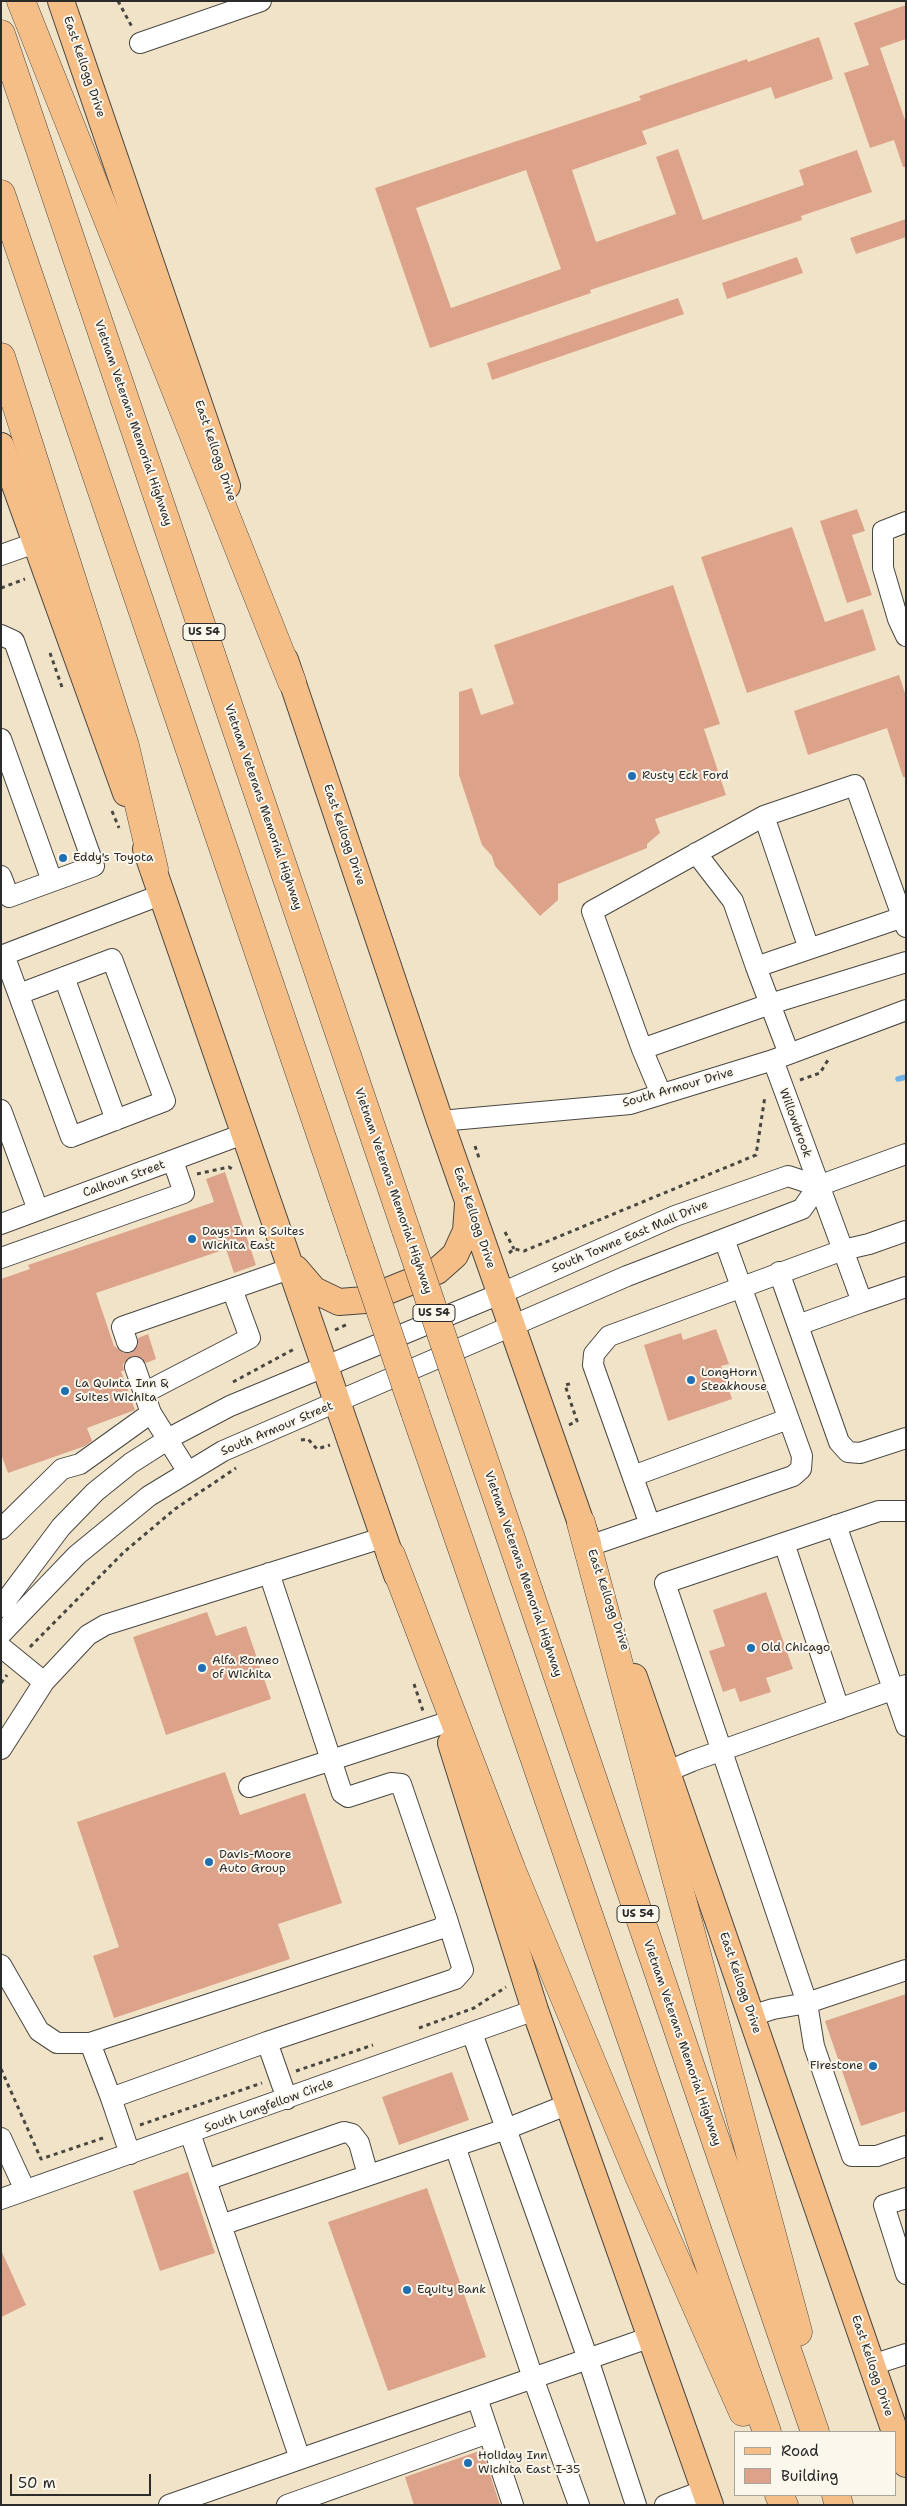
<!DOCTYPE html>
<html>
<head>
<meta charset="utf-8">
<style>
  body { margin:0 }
  #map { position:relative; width:907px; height:2506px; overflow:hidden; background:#f1e3c7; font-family:"Shantell Sans",sans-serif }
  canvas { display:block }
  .frame { position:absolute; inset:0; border:2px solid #2b2b2b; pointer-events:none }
  .legend { position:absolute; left:734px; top:2431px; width:162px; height:65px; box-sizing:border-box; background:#fbf7ec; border:1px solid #a8a59f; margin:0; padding:6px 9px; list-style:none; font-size:15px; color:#2b2b2b }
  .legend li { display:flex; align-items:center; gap:10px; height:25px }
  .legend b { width:25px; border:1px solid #a8a59f }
  .scale { position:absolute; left:10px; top:2474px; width:141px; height:22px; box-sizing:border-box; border:2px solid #2b2b2b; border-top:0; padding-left:6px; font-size:15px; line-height:18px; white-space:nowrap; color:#2b2b2b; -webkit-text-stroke:4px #fbf7ec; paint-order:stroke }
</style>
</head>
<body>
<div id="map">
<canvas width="907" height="2506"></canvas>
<div class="frame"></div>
<ul class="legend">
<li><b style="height:6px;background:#f6be87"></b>Road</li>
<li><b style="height:14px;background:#dda38a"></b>Building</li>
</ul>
<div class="scale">50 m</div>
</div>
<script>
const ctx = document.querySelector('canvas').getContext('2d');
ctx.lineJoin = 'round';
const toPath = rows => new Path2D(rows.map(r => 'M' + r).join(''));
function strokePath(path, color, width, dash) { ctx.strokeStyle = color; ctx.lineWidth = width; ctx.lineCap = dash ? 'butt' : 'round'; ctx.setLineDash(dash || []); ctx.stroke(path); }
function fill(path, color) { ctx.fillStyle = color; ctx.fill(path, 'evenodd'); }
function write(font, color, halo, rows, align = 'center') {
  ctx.font = font + ' "Shantell Sans",sans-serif'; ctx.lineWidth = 4; ctx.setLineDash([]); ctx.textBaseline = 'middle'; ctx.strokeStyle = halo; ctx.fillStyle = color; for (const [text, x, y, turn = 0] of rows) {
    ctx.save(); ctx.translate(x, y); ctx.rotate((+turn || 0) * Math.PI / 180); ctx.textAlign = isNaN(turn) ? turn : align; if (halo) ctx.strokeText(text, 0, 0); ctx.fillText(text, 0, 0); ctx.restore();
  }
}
const stream = toPath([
  [898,1079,906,1077]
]);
const building = toPath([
  [906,5,906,39,880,48,906,123,906,167,903,167,894,140,870,148,844,73,869,65,854,23],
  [819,37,833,79,775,99,771,87,642,131,647,144,572,170,596,242,676,214,656,157,678,149,703,220,804,185,799,170,857,150,872,192,801,216,802,220,590,290,591,293,430,348,375,188,641,100,639,96,747,59,748,62],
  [526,170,561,269,451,308,416,208],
  [906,219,906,237,856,254,850,238],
  [797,257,803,273,727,299,722,283],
  [678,298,684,314,492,380,487,363],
  [857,509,865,531,852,535,872,595,847,603,820,521],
  [792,527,825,622,863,609,876,650,747,693,701,557],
  [673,585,720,724,704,729,726,795,655,819,660,833,647,844,647,848,558,884,558,900,540,916,495,866,492,856,482,845,459,775,459,692,472,688,481,715,514,704,494,645],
  [899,675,906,696,906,777,903,777,887,728,808,755,794,711],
  [225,1172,256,1265,234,1273,226,1249,96,1293,114,1346,124,1353,131,1353,138,1345,138,1338,148,1334,156,1359,146,1363,142,1358,132,1356,123,1364,124,1371,121,1371,135,1410,87,1428,92,1441,85,1446,8,1473,1,1454,1,1279,30,1269,28,1265,214,1202,206,1179],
  [716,1329,729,1364,721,1366,732,1399,668,1421,644,1345,681,1333,683,1340],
  [766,1592,793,1669,766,1678,771,1692,740,1702,735,1688,723,1692,709,1651,725,1646,713,1610],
  [207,1612,216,1636,246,1626,271,1699,166,1735,133,1637],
  [225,1772,240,1815,305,1793,342,1903,278,1924,290,1959,114,2018,93,1956,119,1947,77,1822],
  [906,1994,906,2111,861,2126,825,2021],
  [452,2072,469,2120,399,2145,382,2097],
  [188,2172,215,2253,160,2271,133,2191],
  [427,2188,486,2357,388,2391,328,2222],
  [1,2250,26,2305,1,2317],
  [482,2450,500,2505,414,2505,405,2477]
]);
const path = toPath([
  [118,1,132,27],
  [1,588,25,579],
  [50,653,62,687],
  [112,811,119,828],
  [800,1080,820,1073,828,1060],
  [475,1146,479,1158],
  [197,1174,229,1167,232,1169],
  [505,1232,514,1249],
  [509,1253,514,1249,524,1251,756,1155,765,1096],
  [335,1330,348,1324],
  [233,1382,296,1348],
  [569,1425,577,1421,565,1385,574,1383],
  [301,1440,308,1439,317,1449,330,1445],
  [30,1647,124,1552,175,1509,236,1468],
  [1,1683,7,1675],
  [414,1684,423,1711],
  [419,2028,474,2008,506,1987],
  [1,2069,41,2159,106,2137],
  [296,2071,373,2045],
  [140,2125,262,2083]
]);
const minor = toPath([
  [140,43,261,1],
  [906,522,883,531,883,568,898,619,906,636],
  [1,555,35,543],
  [1,635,14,641,94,866,9,897,1,876],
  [1,739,52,881],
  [764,816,855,785,906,927],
  [696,853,733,901,756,967],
  [4,955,71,1137,165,1101,112,959,19,994],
  [1,956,163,894],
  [64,977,116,1120],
  [642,1049,592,911,764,816,809,949],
  [789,1054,756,967,903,917],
  [661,1094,642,1049,770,1004,906,962],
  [1,1110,38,1210],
  [440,1121,630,1104,773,1060,906,1010],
  [1,1224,246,1133],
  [1,1258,184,1193,173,1161],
  [779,1272,839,1442,848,1452,860,1453,906,1438],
  [862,1302,906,1287],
  [798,1325,862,1302,843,1250,869,1244,906,1231],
  [127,1342,122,1327,292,1268],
  [135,1367,151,1413,188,1472],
  [144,1393,250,1338,232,1289],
  [633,1476,788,1419],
  [906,1511,879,1511,665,1583,807,2003,814,2046,852,2156,877,2156,906,2146],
  [650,1525,593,1365,594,1354,609,1336,843,1250,773,1060],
  [836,1525,906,1726],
  [1,1529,62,1469,80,1464,151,1413],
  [784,1543,839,1709],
  [589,1546,793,1476,801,1469,802,1456,724,1239],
  [1,1607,61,1527,95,1492,131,1463,175,1435,230,1406,502,1293,675,1216,788,1176,818,1186],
  [1,1634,77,1555,149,1496,223,1451,627,1276,802,1209,818,1186,906,1154],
  [1,1647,44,1682,88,1635,105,1625,385,1537],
  [1,1749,44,1682],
  [654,1777,692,1761,906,1685],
  [249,1787,454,1720],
  [1,1965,39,2031,57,2043,90,2043,442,1928,447,1919,401,1784,391,1783,348,1797,342,1793,269,1573],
  [751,2016,773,2009,807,2003,906,1970],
  [472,2033,588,2359,636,2505],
  [267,2042,455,1979,463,1970,447,1919],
  [90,2043,111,2098],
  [190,2133,300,2459,651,2337],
  [1,2138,25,2190],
  [455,2146,533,2378,579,2505],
  [130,2154,111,2098,267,2042,287,2099],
  [206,2180,344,2132,352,2134,359,2143,368,2175],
  [906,2198,884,2205,906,2274],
  [1,2199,535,2010],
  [221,2225,506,2129,569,2104],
  [872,2365,906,2354],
  [477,2398,513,2505],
  [169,2505,300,2459],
  [287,2505,488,2433],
  [665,2505,705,2490]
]);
const major = toPath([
  [61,1,227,486],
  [1,446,126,793],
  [285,660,440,1121,588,1543],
  [146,849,397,1575],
  [296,1269,314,1290,339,1302,365,1300,437,1271,455,1255,466,1231,468,1204],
  [634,1677,895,2432],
  [451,1743,535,2010,710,2505],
  [896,2435,906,2464]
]);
const highway = toPath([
  [21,1,292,682],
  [1,34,406,1230],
  [1,194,360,1250],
  [1,357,125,746,154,869],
  [462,1395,815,2432],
  [415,1412,767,2432],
  [581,1523,798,2332],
  [391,1555,512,1871,639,2176,743,2412],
  [779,2495,784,2505],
  [836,2495,839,2505]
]);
const highwayBridge = toPath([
  [406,1230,462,1395],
  [360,1250,415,1412]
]);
const markers = [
  [632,776,5,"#1f6fb2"],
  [63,858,5,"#1f6fb2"],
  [192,1239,5,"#1f6fb2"],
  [691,1380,5,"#1f6fb2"],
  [65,1391,5,"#1f6fb2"],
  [751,1648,5,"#1f6fb2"],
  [202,1668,5,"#1f6fb2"],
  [209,1862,5,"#1f6fb2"],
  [873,2066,5,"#1f6fb2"],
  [407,2290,5,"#1f6fb2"],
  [468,2463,5,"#1f6fb2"]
];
const shields = [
  [204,632,42],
  [434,1313,42],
  [638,1914,42]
];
const shieldNames = [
  ["US 54",204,632],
  ["US 54",434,1313],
  ["US 54",638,1914]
];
const streetNames = [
  ["East Kellogg Drive",84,67,71],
  ["Vietnam Veterans Memorial Highway",133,423,71],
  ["East Kellogg Drive",215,451,71],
  ["Vietnam Veterans Memorial Highway",263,807,71],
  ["East Kellogg Drive",344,835,71],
  ["South Armour Drive",678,1088,-16],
  ["Willowbrook",795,1123,70],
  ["Calhoun Street",124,1179,-20],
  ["Vietnam Veterans Memorial Highway",393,1191,71],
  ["East Kellogg Drive",474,1218,71],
  ["South Towne East Mall Drive",630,1237,-23],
  ["South Armour Street",277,1429,-23],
  ["Vietnam Veterans Memorial Highway",523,1574,71],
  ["East Kellogg Drive",608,1600,71],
  ["East Kellogg Drive",740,1983,71],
  ["Vietnam Veterans Memorial Highway",682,2043,71],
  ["South Longfellow Circle",269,2106,-20],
  ["East Kellogg Drive",872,2366,71]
];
const poiNames = [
  ["Rusty Eck Ford",642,776],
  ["Eddy's Toyota",73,858],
  ["Days Inn & Suites",202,1232],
  ["Wichita East",202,1246],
  ["LongHorn",701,1373],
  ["Steakhouse",701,1387],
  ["La Quinta Inn &",75,1384],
  ["Suites Wichita",75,1398],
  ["Old Chicago",761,1648],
  ["Alfa Romeo",212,1661],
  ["of Wichita",212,1675],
  ["Davis-Moore",219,1855],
  ["Auto Group",219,1869],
  ["Firestone",863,2066,"right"],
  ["Equity Bank",417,2290],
  ["Holiday Inn",478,2456],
  ["Wichita East I-35",478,2470]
];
strokePath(stream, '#72b3e6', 5.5);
fill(building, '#dda38a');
strokePath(minor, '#494742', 22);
strokePath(major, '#494742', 28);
strokePath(highway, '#494742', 29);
strokePath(path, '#494742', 3, [4, 4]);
strokePath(minor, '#fff', 20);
strokePath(major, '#f6be87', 26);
strokePath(highway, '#f6be87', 28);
strokePath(highwayBridge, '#494742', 29, []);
strokePath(highwayBridge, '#f6be87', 28);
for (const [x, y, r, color] of markers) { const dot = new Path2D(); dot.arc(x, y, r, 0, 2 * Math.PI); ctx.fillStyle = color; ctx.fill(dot); strokePath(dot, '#fbf7ec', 2); }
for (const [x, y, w] of shields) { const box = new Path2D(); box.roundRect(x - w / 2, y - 8.5, w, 17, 4); ctx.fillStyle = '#fbf7ec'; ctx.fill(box); strokePath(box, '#2b2b2b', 1); }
write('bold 11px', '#2b2b2b', null, shieldNames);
write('12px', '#2b2b2b', '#fbf7ec', streetNames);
write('12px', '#2b2b2b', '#fbf7ec', poiNames, 'left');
</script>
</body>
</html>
